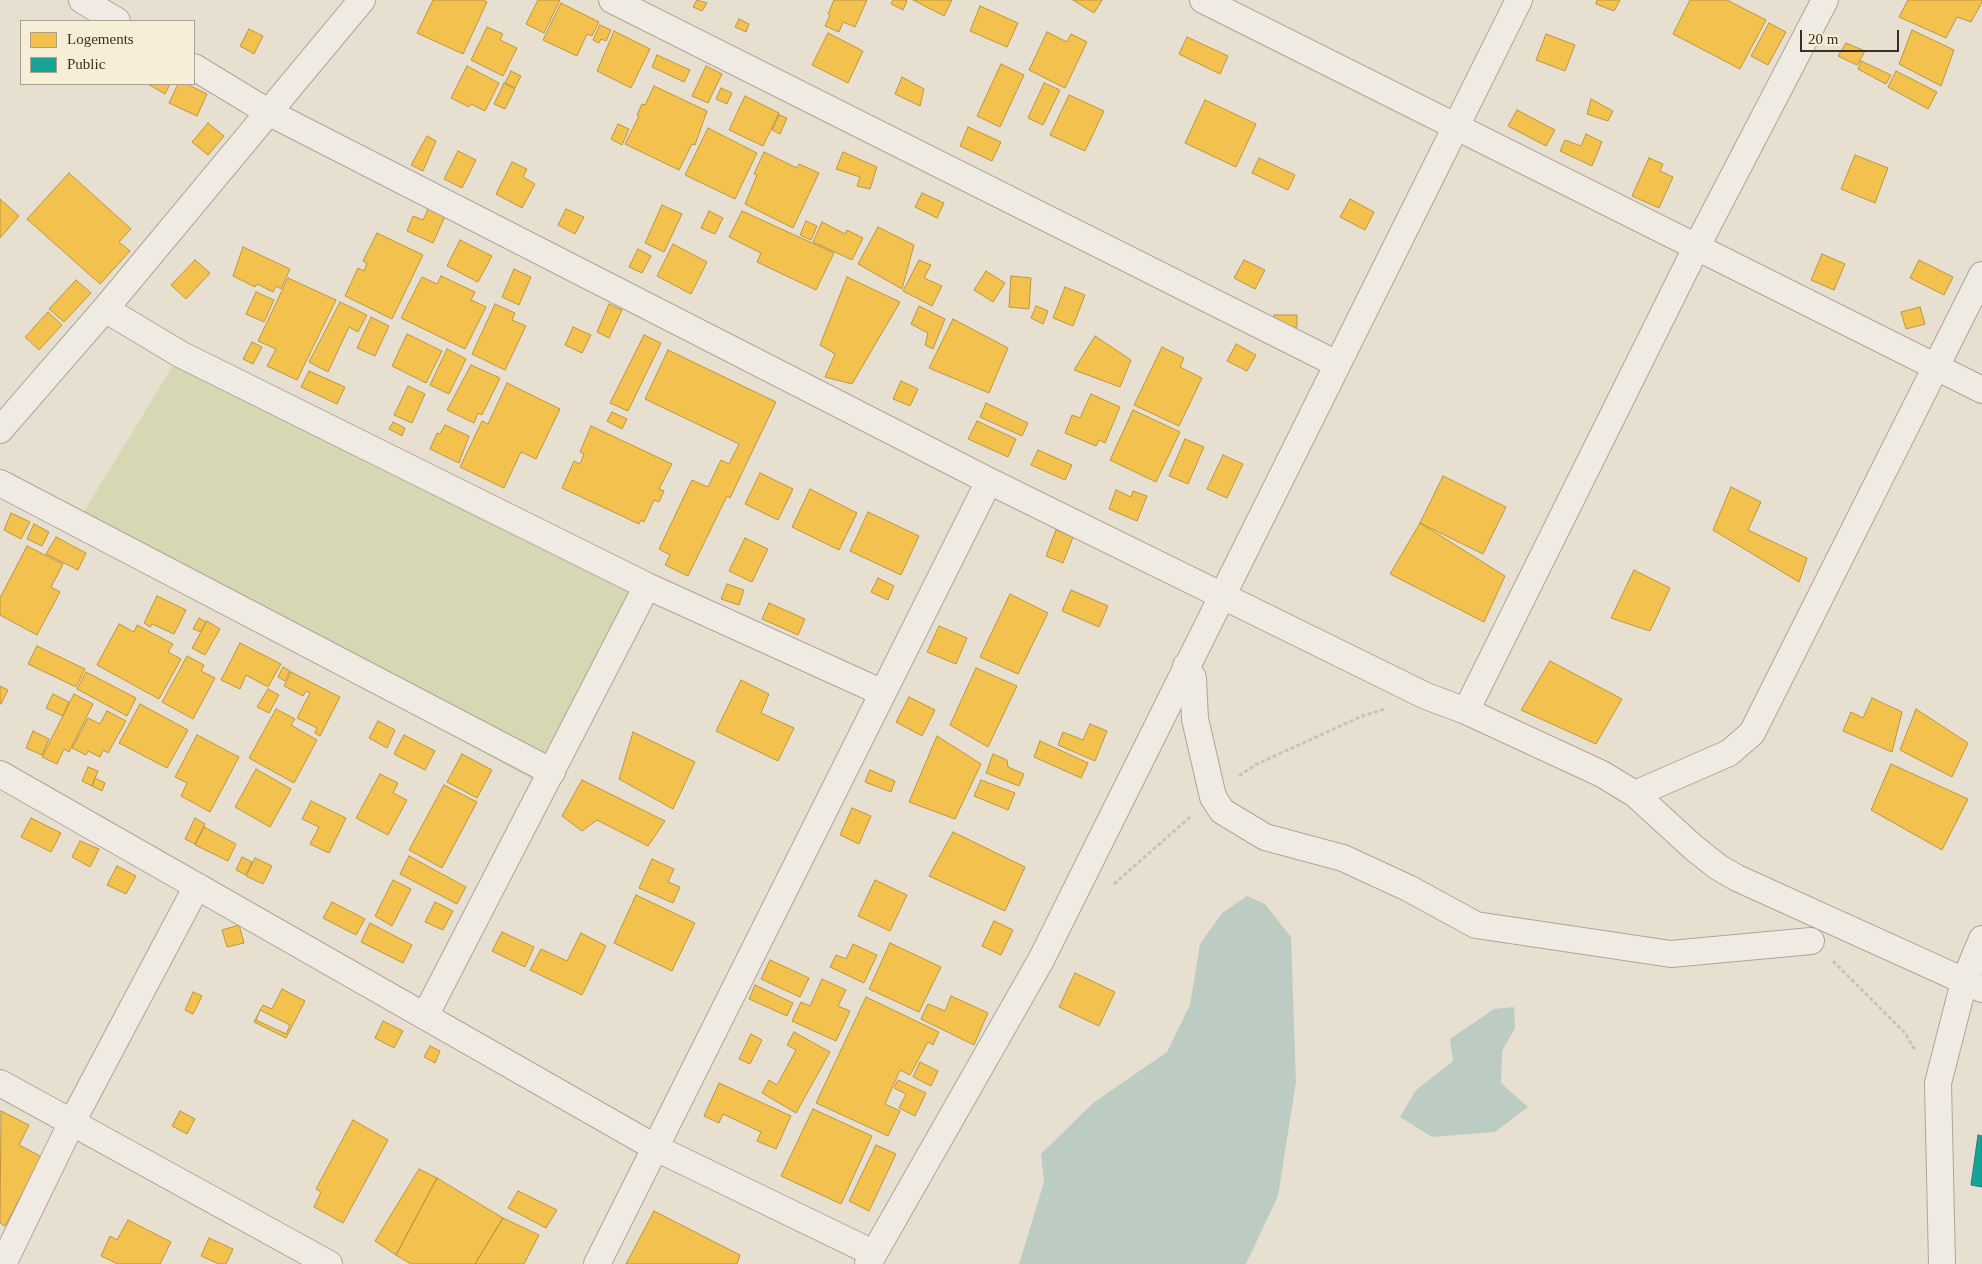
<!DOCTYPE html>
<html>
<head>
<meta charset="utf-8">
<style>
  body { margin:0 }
  #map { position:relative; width:1982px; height:1264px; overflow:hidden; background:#e7e0d1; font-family:Georgia,serif }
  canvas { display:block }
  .legend { position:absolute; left:20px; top:20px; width:175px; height:65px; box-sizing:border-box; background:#f7eed8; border:1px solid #ada18e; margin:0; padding:6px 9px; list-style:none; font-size:15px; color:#3d2e20 }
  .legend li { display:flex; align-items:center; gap:10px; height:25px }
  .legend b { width:25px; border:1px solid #ada18e }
  .scale { position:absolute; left:1800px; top:30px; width:99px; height:22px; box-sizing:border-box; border:2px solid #3d2e20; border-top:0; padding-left:6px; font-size:15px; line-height:18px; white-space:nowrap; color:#3d2e20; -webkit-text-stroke:4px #f7eed8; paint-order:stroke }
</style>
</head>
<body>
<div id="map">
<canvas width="1982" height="1264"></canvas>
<ul class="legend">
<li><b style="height:14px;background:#f2c14e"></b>Logements</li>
<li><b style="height:14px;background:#17a398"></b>Public</li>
</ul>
<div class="scale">20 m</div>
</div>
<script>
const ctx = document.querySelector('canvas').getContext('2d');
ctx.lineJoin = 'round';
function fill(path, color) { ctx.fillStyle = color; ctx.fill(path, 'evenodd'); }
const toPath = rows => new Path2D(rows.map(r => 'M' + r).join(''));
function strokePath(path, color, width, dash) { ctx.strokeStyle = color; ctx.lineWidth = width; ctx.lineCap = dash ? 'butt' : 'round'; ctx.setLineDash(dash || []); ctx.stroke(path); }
const green = toPath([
  [174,364,641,591,542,785,75,526]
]);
const water = toPath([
  [1247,896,1265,904,1291,937,1296,1082,1278,1196,1246,1264,1019,1264,1044,1182,1041,1154,1093,1103,1167,1052,1190,1005,1200,944,1222,913],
  [1514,1007,1515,1028,1502,1051,1501,1083,1528,1107,1495,1132,1432,1137,1400,1117,1416,1090,1453,1061,1450,1039,1494,1009]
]);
const homes = toPath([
  [433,0,483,0,487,2,463,54,417,33,433,0],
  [538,0,560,0,544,33,526,24,538,0],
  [697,0,707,3,702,11,693,7,697,0],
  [834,0,867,0,855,27,843,22,839,32,825,26,830,15,828,14,834,0],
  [893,0,906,0,907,1,903,10,891,4,893,0],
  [913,0,952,0,944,16,913,0],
  [1073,0,1102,0,1094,13,1073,0],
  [1597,0,1620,0,1614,11,1596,4,1597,0],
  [1690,0,1727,0,1766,20,1740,69,1673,34,1690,0],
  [1908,0,1982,0,1982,2,1971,22,1957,17,1946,38,1899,17,1908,0],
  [561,3,599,22,592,36,587,34,577,56,543,40,561,3],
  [980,6,1018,23,1007,47,970,31,980,6],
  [739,19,749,24,746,32,735,27,739,19],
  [1769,23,1786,32,1768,65,1751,56,1769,23],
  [600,25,611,30,606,41,601,39,599,43,593,40,600,25],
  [487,27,503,34,500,40,517,48,503,76,471,60,487,27],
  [249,29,263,36,254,54,240,46,249,29],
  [1912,30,1954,50,1941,86,1899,64,1912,30],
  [614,31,650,49,631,88,597,71,614,31],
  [1047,32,1067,42,1071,34,1087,42,1065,88,1029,70,1047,32],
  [828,33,863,51,848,83,812,65,828,33],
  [1546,34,1575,45,1565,71,1536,60,1546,34],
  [1187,37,1228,56,1220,74,1179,54,1187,37],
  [1846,43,1865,51,1857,65,1838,56,1846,43],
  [657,55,690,70,684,82,652,67,657,55],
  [1861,61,1891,75,1886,84,1858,69,1861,61],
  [1001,64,1024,75,1000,127,977,116,1001,64],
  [467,66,499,83,485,111,471,104,469,107,451,98,467,66],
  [706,66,722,74,708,103,692,96,706,66],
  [511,71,521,76,515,88,505,83,511,71],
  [1896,71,1937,92,1928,109,1888,87,1896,71],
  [902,77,924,89,920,106,895,94,902,77],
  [504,83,515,89,505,109,494,104,504,83],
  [1044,83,1060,90,1043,125,1028,118,1044,83],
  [148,84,170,84,165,94,148,84],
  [178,84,187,84,207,94,197,116,169,103,178,84],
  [654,86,707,111,695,145,692,144,679,170,625,144,639,116,637,115,642,104,645,105,654,86],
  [721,88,732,93,727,104,716,99,721,88],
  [1069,95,1104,111,1085,151,1050,135,1069,95],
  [745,96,779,113,763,146,729,130,745,96],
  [1591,99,1613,111,1608,121,1587,114,1591,99],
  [1205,100,1256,124,1236,167,1185,143,1205,100],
  [1517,110,1555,130,1546,146,1508,126,1517,110],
  [779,115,787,118,780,134,772,130,779,115],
  [208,123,224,136,208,155,192,142,208,123],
  [618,124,629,129,622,145,611,139,618,124],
  [968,127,1001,142,992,161,960,146,968,127],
  [708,128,757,153,735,199,685,175,708,128],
  [1586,134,1602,142,1592,166,1560,151,1565,140,1581,146,1586,134],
  [427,136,436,141,423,171,411,165,427,136],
  [458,151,476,160,462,188,444,179,458,151],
  [764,152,797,168,799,164,819,173,793,228,745,204,757,175,754,174,764,152],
  [843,152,877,167,870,189,857,186,860,177,836,169,843,152],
  [1855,155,1888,168,1875,203,1841,189,1855,155],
  [1259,158,1295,175,1288,190,1252,173,1259,158],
  [1649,158,1663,164,1660,171,1673,177,1659,208,1632,196,1649,158],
  [512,162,527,169,523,177,535,184,522,208,496,194,512,162],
  [69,173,131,229,119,242,130,251,100,284,27,219,69,173],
  [922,193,944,203,937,218,915,207,922,193],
  [0,199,19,216,0,238,0,199],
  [1350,199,1374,212,1365,230,1340,217,1350,199],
  [662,205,682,214,664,252,645,243,662,205],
  [429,207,446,214,433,243,407,231,413,216,423,220,429,207],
  [566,209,584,217,575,234,558,225,566,209],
  [709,211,723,218,715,234,701,228,709,211],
  [742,211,834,253,816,290,757,262,761,253,729,237,742,211],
  [806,221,817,226,811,240,800,235,806,221],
  [822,222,845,234,847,230,863,238,852,260,813,242,822,222],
  [878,227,914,245,902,289,858,264,878,227],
  [377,233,423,255,392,319,345,296,358,268,364,271,367,263,363,261,377,233],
  [460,240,492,256,478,282,447,266,460,240],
  [673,244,707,262,691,294,657,276,673,244],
  [243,247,290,269,281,289,276,286,273,292,257,284,255,287,233,276,243,247],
  [638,249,651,256,642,273,629,267,638,249],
  [1822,254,1845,264,1834,290,1811,280,1822,254],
  [195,260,210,273,186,299,171,285,195,260],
  [919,260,931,265,924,278,942,286,932,306,903,291,919,260],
  [1244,260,1265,270,1255,289,1234,278,1244,260],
  [1919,260,1953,277,1944,295,1910,278,1919,260],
  [514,269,531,277,519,305,502,297,514,269],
  [986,271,1005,283,993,302,974,290,986,271],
  [441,276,475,292,471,300,486,307,465,349,401,318,422,277,437,284,441,276],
  [1011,276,1031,278,1029,309,1009,307,1011,276],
  [847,277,900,302,852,384,825,377,835,354,820,345,847,277],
  [288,278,336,300,297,380,267,366,276,349,258,341,288,278],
  [76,280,91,293,64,322,49,309,76,280],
  [1065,287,1085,295,1073,326,1053,318,1065,287],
  [256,292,274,300,264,322,246,314,256,292],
  [340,302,367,315,358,332,349,327,328,372,309,362,340,302],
  [495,304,515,313,512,320,526,326,505,370,472,354,495,304],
  [609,304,622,310,609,338,597,332,609,304],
  [919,306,945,319,933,349,925,345,928,333,911,324,919,306],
  [1036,306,1048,311,1043,324,1031,318,1036,306],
  [1920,307,1925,324,1906,329,1901,312,1920,307],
  [48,312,62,325,39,350,25,337,48,312],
  [1274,315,1297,315,1297,327,1274,327,1274,315],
  [371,317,389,326,375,356,357,348,371,317],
  [953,319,1008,348,989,393,929,368,953,319],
  [573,327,591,335,582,353,565,345,573,327],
  [407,334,442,351,426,383,392,366,407,334],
  [644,335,661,343,628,411,610,403,644,335],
  [1095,336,1131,360,1120,387,1074,370,1095,336],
  [252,342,262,347,253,364,243,359,252,342],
  [1236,344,1256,355,1247,371,1227,361,1236,344],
  [1162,347,1184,358,1180,367,1202,378,1179,426,1134,405,1162,347],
  [447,349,466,359,449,394,430,385,447,349],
  [668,350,776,402,730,498,727,496,688,576,665,565,670,555,659,549,692,480,708,487,721,460,729,464,739,444,645,399,668,350],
  [471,365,500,378,482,415,478,413,474,423,447,410,471,365],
  [309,371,345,387,337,404,301,387,309,371],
  [901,381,918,389,910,406,893,399,901,381],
  [507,383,560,409,536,459,521,452,504,488,460,467,482,421,488,424,507,383],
  [408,386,425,394,412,423,394,415,408,386],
  [1091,394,1120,407,1105,443,1099,440,1096,446,1065,433,1072,415,1080,418,1091,394],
  [986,403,1028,423,1022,436,980,417,986,403],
  [1133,410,1180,432,1156,482,1110,460,1133,410],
  [612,412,627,419,622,429,607,421,612,412],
  [977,421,1016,439,1008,457,968,439,977,421],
  [393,422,405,428,402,436,389,429,393,422],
  [445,425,469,436,459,463,430,449,437,433,440,434,445,425],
  [591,426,672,464,659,489,664,491,659,502,654,500,644,522,641,520,639,524,562,488,574,461,580,464,584,454,580,452,591,426],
  [1185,439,1204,447,1188,484,1169,476,1185,439],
  [1038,450,1072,465,1065,480,1031,465,1038,450],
  [1223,455,1243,464,1227,498,1207,489,1223,455],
  [760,473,793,489,778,520,745,504,760,473],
  [1443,476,1506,507,1483,554,1420,523,1443,476],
  [1731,487,1761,502,1748,530,1807,558,1799,582,1713,530,1731,487],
  [810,489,857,513,839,550,792,527,810,489],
  [1116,490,1131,497,1133,491,1147,496,1137,521,1109,509,1116,490],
  [868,512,919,536,901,575,850,551,868,512],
  [11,513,30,522,21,539,4,530,11,513],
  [1420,523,1505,576,1484,622,1390,574,1420,523],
  [34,524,49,532,42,546,27,539,34,524],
  [1056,530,1073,537,1063,563,1046,556,1056,530],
  [56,537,86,553,78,570,46,554,56,537],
  [745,538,768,549,752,582,729,571,745,538],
  [27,546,63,564,51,587,60,592,37,635,0,615,0,598,27,546],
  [1634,570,1670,588,1650,631,1611,618,1634,570],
  [878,578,894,586,888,600,871,592,878,578],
  [727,584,744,590,739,605,721,599,727,584],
  [1071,590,1108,606,1099,627,1062,611,1071,590],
  [1010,594,1048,613,1018,674,980,657,1010,594],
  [157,596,186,610,174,634,152,624,150,627,144,623,157,596],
  [769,603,805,619,798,635,762,619,769,603],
  [199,618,206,622,201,632,193,629,199,618],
  [207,621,220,629,205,655,192,648,207,621],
  [119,624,134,632,137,625,173,644,168,652,181,659,159,699,97,665,119,624],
  [939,626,967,638,956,664,927,652,939,626],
  [240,643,281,664,268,687,246,675,240,689,221,680,240,643],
  [37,646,85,669,76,687,28,664,37,646],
  [187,656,204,665,201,671,215,678,193,719,162,702,187,656],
  [1550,661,1622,699,1596,744,1521,710,1550,661],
  [283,667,290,671,285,681,278,677,283,667],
  [976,668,1017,686,988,747,950,725,976,668],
  [86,672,136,698,127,716,77,689,86,672],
  [291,672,340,697,320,736,315,733,317,728,297,718,310,693,306,691,303,696,284,686,291,672],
  [741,680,769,694,761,713,794,728,778,761,716,731,741,680],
  [0,686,8,690,1,704,0,704,0,686],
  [268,689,279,695,269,713,257,707,268,689],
  [53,694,69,702,63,716,46,708,53,694],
  [74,694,93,704,69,752,64,749,57,764,42,757,74,694],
  [909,697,935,710,922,736,896,722,909,697],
  [1872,698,1902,712,1892,752,1843,731,1851,712,1863,718,1872,698],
  [140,704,188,730,167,768,119,743,140,704],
  [276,709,295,719,291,725,317,740,294,783,249,758,276,709],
  [1916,709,1968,743,1952,777,1900,750,1916,709],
  [107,711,126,721,108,753,103,750,100,757,88,751,86,755,72,748,88,718,100,724,107,711],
  [378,721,395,730,387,748,369,738,378,721],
  [1090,724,1107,731,1095,761,1058,745,1063,732,1083,740,1090,724],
  [33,731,49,739,42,755,26,748,33,731],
  [633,732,695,762,673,809,619,779,633,732],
  [197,735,239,757,210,812,181,796,187,783,175,777,197,735],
  [404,735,435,751,425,770,394,754,404,735],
  [937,736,981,764,955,819,909,802,937,736],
  [1040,741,1088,763,1081,778,1034,757,1040,741],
  [462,754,492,770,477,798,447,782,462,754],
  [993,754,1007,760,1008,767,1024,774,1019,786,986,773,993,754],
  [1891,764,1968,799,1942,850,1871,810,1891,764],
  [88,767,98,771,92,786,82,781,88,767],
  [256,769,291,789,270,827,235,807,256,769],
  [870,770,895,781,891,792,865,782,870,770],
  [380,774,398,783,393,793,407,800,388,835,356,818,380,774],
  [95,778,105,783,102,791,92,786,95,778],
  [582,780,665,821,648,846,597,820,582,831,562,816,582,780],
  [981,780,1015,793,1008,810,974,796,981,780],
  [444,785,477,802,442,868,409,850,444,785],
  [311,801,346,818,329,853,310,844,319,827,302,819,311,801],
  [852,808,871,816,859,844,840,835,852,808],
  [31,818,61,833,51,852,21,837,31,818],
  [195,818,205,824,195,844,185,839,195,818],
  [204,827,236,844,228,861,195,845,204,827],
  [953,832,1025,867,1005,911,929,876,953,832],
  [80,841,99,849,90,867,72,857,80,841],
  [409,856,466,887,457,904,400,874,409,856],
  [242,857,252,862,246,875,236,870,242,857],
  [255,858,272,866,263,884,246,876,255,858],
  [652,859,674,869,668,882,680,887,673,903,639,888,652,859],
  [117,866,136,876,126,894,107,885,117,866],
  [393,880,411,889,392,926,375,916,393,880],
  [875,880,907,895,890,931,858,916,875,880],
  [636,895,695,923,672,971,614,943,636,895],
  [332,902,365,919,356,935,323,918,332,902],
  [435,902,453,911,443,930,425,922,435,902],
  [994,921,1013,930,1001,955,982,946,994,921],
  [370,923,412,945,403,963,361,942,370,923],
  [239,925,244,943,227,947,222,930,239,925],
  [502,932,534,947,525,967,492,951,502,932],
  [581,933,606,946,582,995,530,970,541,949,567,961,581,933],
  [890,943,941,967,919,1012,869,989,890,943],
  [853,944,877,955,864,983,830,967,836,955,846,959,853,944],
  [770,960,809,978,800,997,761,979,770,960],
  [1075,973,1115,992,1099,1026,1059,1007,1075,973],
  [822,979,846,990,838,1006,850,1011,836,1041,792,1021,801,1002,810,1006,822,979],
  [755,985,793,1003,787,1016,749,999,755,985],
  [282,989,305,1001,286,1038,254,1022,263,1005,272,1009,282,989],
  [193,992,202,996,193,1014,185,1010,193,992],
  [951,996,988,1013,974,1045,921,1019,928,1004,945,1011,951,996],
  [866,997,939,1032,933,1045,928,1042,910,1075,900,1070,885,1104,900,1111,888,1136,816,1103,866,997],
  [260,1010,290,1025,286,1034,256,1020,260,1010],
  [383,1021,403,1031,394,1048,375,1038,383,1021],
  [794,1032,830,1052,796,1113,762,1093,769,1080,777,1085,796,1050,787,1045,794,1032],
  [751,1034,762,1040,750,1064,739,1059,751,1034],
  [430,1046,440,1051,435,1063,424,1057,430,1046],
  [920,1062,938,1071,931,1086,913,1077,920,1062],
  [898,1080,926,1093,915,1116,899,1108,906,1094,894,1088,898,1080],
  [719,1083,791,1116,776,1149,757,1141,761,1132,723,1114,719,1123,704,1116,719,1083],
  [813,1109,872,1136,841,1204,781,1176,813,1109],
  [1,1111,29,1125,19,1145,42,1157,5,1226,0,1223,1,1111],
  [180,1111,195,1119,187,1134,172,1126,180,1111],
  [353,1120,388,1140,343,1223,314,1207,321,1192,316,1189,353,1120],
  [876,1145,896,1154,869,1211,849,1201,876,1145],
  [419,1169,437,1178,396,1255,375,1241,419,1169],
  [437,1178,503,1218,475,1264,411,1264,396,1255,437,1178],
  [518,1191,557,1210,546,1228,508,1208,518,1191],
  [654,1211,740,1255,737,1264,626,1264,654,1211],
  [503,1218,539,1235,524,1264,475,1264,503,1218],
  [128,1220,171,1242,160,1264,118,1264,101,1256,110,1236,117,1240,128,1220],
  [209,1238,233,1249,226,1264,219,1264,201,1256,209,1238]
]);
const public = toPath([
  [1978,1135,1982,1136,1982,1187,1971,1185,1978,1135]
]);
const path = toPath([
  [1239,776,1255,765,1362,716,1385,709],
  [1114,884,1190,817],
  [1833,961,1905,1033,1915,1050]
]);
const street = toPath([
  [82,0,117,21],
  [612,0,1337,364],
  [1203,0,1982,390],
  [194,67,268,112,989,481,1426,696,1466,711,1602,774,1635,794,1694,848,1718,867,1737,878,1982,989],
  [105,309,180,354,647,586,883,693],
  [0,430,105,309,362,0],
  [0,483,552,772],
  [1186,666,1193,678,1195,719,1213,797,1222,811,1265,837,1343,858,1408,888,1476,925,1671,954,1811,941],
  [1466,711,1696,248,1825,0],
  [0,774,656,1148,873,1253],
  [1635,794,1729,753,1752,733,1982,275],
  [425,1016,647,586],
  [0,1083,329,1264],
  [3,1264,71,1124,197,886],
  [597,1264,989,481],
  [868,1264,1041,960,1519,0],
  [1942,1264,1938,1083,1964,982,1982,939]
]);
fill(green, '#d6d7b3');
fill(water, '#bcccc2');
fill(homes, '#f2c14e');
strokePath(homes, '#bc9540', 1);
fill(public, '#17a398');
strokePath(public, '#228074', 1);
strokePath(street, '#ada599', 28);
strokePath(path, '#c8c2b9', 3, [4, 2.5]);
strokePath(street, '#efebe3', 26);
</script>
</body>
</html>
